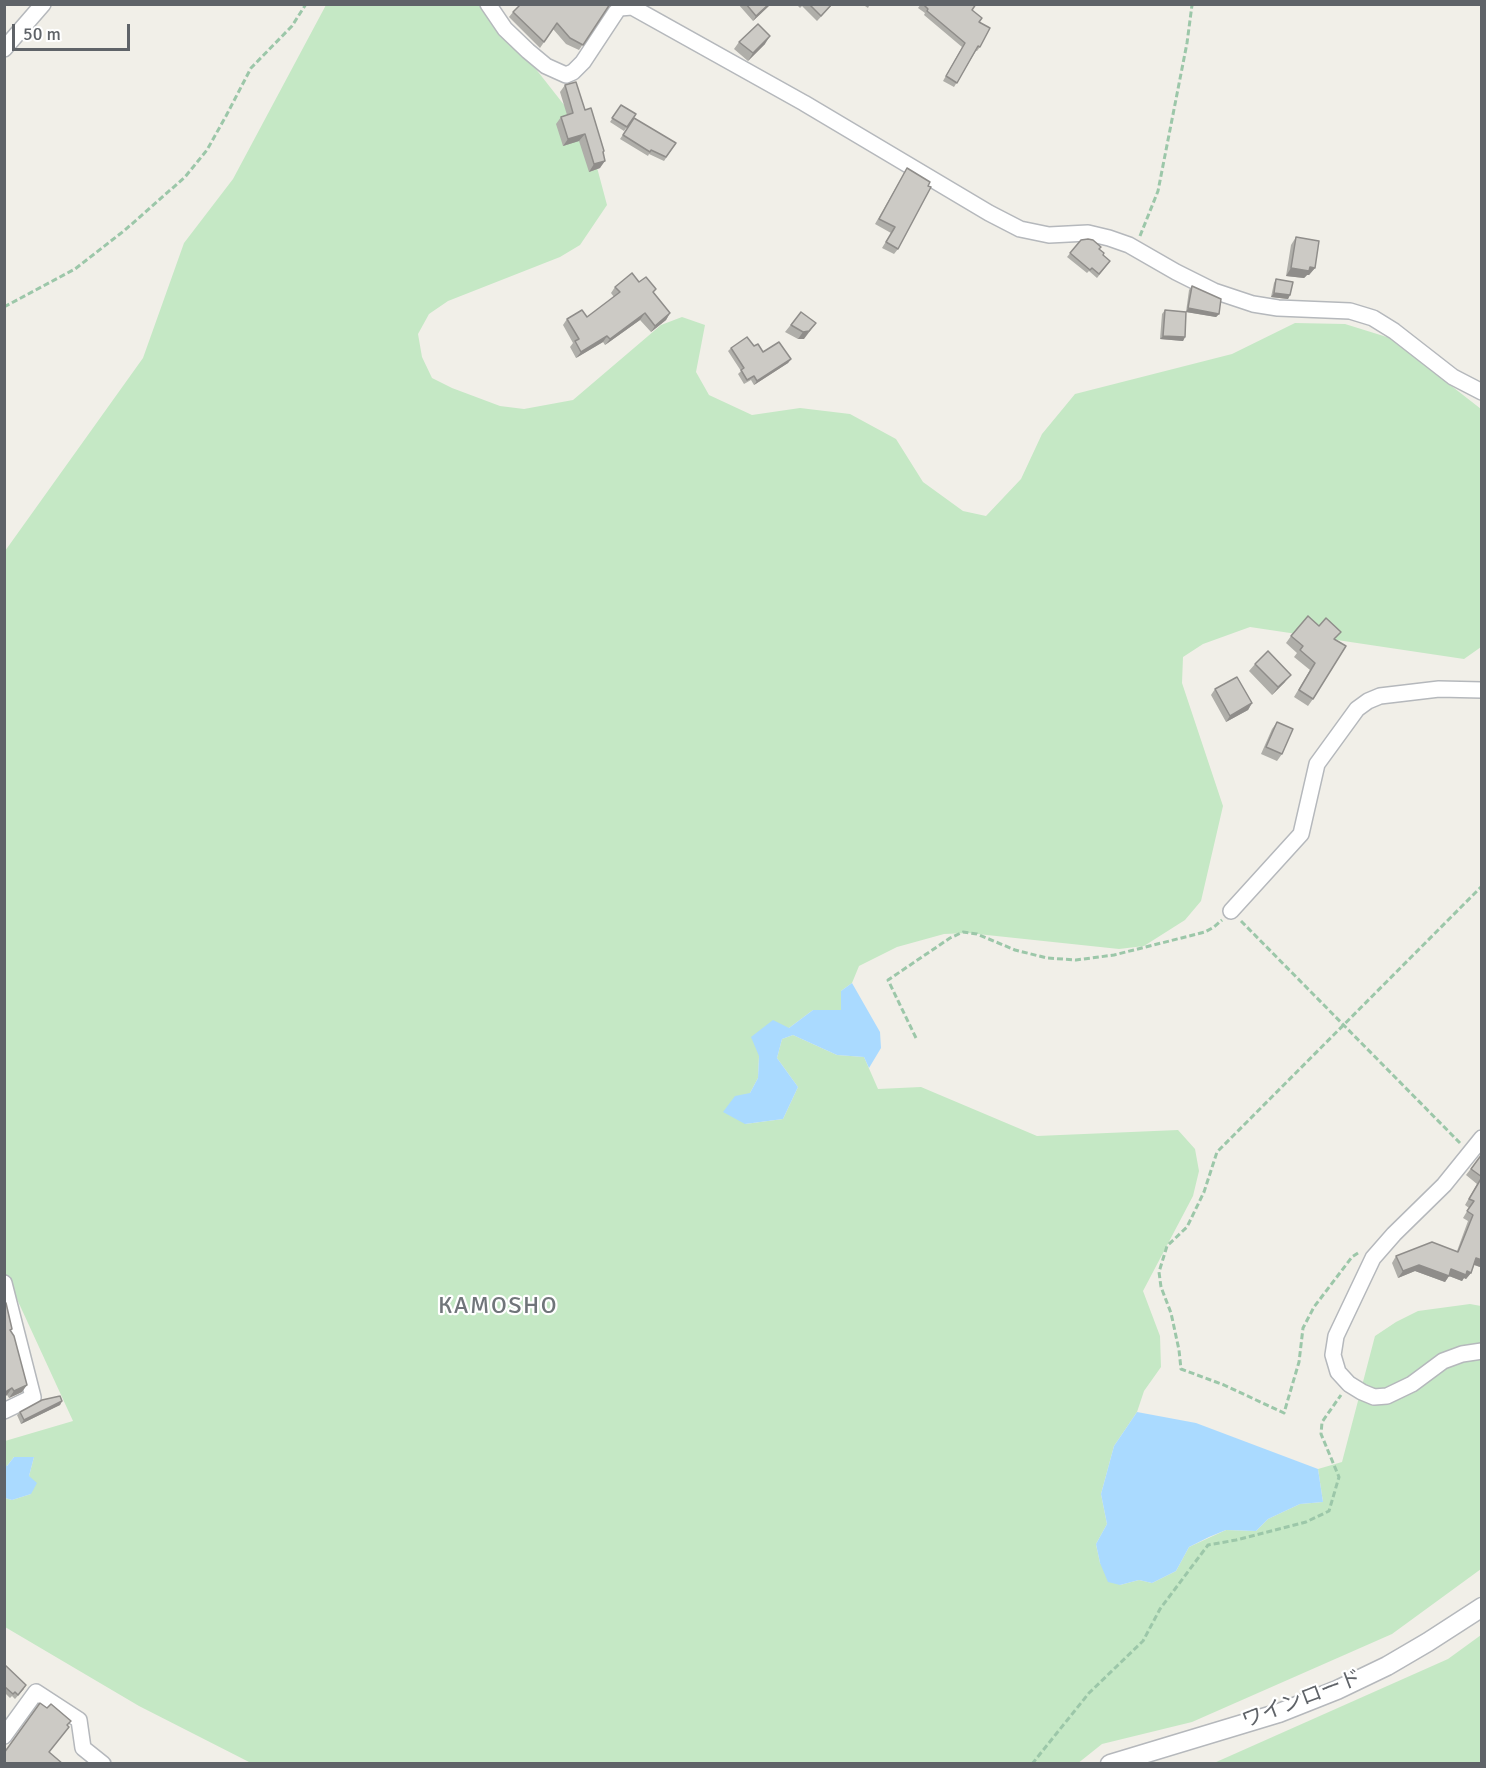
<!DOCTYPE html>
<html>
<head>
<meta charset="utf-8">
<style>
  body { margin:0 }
  #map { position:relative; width:1486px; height:1768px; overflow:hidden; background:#f1efe8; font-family:Signika,sans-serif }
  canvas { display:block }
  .frame { position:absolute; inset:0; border:6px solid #5f6368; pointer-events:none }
  .scale { position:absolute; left:12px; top:24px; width:118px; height:27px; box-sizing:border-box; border:3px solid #5f6368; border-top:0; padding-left:8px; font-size:18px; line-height:21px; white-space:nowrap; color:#5f6368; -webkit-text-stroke:4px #fff; paint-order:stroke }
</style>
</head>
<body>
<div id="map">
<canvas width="1486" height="1768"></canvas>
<div class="frame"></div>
<div class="scale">50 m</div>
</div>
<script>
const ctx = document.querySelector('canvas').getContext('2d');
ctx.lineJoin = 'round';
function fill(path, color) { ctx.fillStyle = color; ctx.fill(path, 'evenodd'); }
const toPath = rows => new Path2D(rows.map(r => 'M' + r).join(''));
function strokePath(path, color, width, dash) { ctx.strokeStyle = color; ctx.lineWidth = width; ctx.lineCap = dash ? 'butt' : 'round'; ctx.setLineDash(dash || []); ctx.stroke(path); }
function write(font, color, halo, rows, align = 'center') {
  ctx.font = font + ' Signika,"Noto Sans JP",sans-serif'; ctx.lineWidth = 4.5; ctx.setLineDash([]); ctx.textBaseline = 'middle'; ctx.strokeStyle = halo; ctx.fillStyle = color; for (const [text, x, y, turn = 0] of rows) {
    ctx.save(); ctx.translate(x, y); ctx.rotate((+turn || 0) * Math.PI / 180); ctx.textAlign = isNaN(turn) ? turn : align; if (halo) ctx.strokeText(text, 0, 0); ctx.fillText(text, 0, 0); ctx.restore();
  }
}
const green = toPath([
  [326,5,482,5,495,17,572,115,595,160,607,205,580,245,560,257,448,301,429,314,418,334,422,357,432,378,452,388,500,406,524,409,573,400,661,325,682,317,705,325,696,372,709,395,752,415,800,408,850,414,896,439,923,482,963,511,986,516,1021,479,1042,434,1075,394,1232,354,1295,323,1345,324,1390,338,1481,409,1481,647,1464,659,1250,627,1203,644,1183,657,1182,683,1223,806,1201,901,1185,920,1144,946,1119,949,968,933,944,934,897,947,859,966,852,983,841,991,841,1010,813,1010,789,1028,759,1056,758,1078,750,1093,745,1124,783,1119,798,1087,777,1058,782,1039,793,1035,837,1055,864,1057,878,1089,921,1087,1037,1136,1178,1130,1195,1149,1199,1171,1193,1196,1143,1291,1160,1336,1161,1367,1144,1391,1137,1412,1114,1446,1101,1494,1107,1524,1096,1544,1100,1563,1120,1585,1139,1580,1152,1583,1176,1571,1189,1547,1226,1530,1256,1531,1268,1519,1300,1504,1323,1502,1318,1469,1342,1462,1375,1336,1396,1322,1418,1311,1470,1304,1481,1306,1481,1569,1392,1634,1192,1722,1102,1744,1077,1764,251,1763,139,1706,5,1627,5,1498,12,1500,31,1494,29,1476,34,1457,14,1457,6,1467,5,1464,5,1441,73,1421,5,1273,5,551,143,358,184,243,233,179],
  [1481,1635,1481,1763,1214,1763,1448,1659]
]);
const water = toPath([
  [852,983,880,1032,881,1048,869,1068,864,1057,837,1055,793,1035,782,1039,777,1058,798,1087,783,1119,745,1124,723,1112,735,1096,750,1093,758,1078,759,1056,751,1037,773,1020,789,1028,813,1010,841,1010,841,991],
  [1137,1412,1196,1423,1318,1469,1323,1502,1300,1504,1268,1519,1256,1531,1226,1530,1209,1537,1189,1547,1176,1571,1152,1583,1139,1580,1120,1585,1108,1582,1100,1563,1096,1544,1107,1524,1101,1494,1114,1446],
  [14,1457,34,1457,29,1476,37,1483,31,1494,12,1500,5,1498,4,1464,7,1466]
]);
const path = toPath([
  [1140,236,1158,191,1187,43,1192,5,1195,4],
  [4,307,75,269,125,230,185,177,207,150,226,116,251,68,292,26,306,4],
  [1241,921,1460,1143],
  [916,1038,888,980,950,938,963,932,977,934,1015,950,1047,958,1076,960,1114,955,1205,932,1214,927,1222,920],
  [1358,1253,1352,1257,1314,1307,1303,1328,1299,1362,1284,1413,1224,1385,1181,1369,1179,1350,1171,1313,1161,1287,1159,1272,1167,1246,1187,1227,1204,1192,1217,1152,1482,886],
  [1032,1764,1089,1693,1143,1641,1160,1609,1208,1545,1236,1540,1306,1522,1329,1511,1339,1477,1321,1434,1322,1422,1341,1395]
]);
const minor = toPath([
  [488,4,505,29,528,51,546,66,566,75,573,72,583,62,616,12,620,8,632,7,804,103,989,213,1020,229,1049,235,1088,233,1109,238,1129,245,1176,272,1214,291,1253,304,1278,308,1350,311,1373,318,1394,331,1453,377,1482,392],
  [4,49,43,4],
  [1231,911,1301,834,1317,764,1357,709,1368,701,1380,696,1439,689,1482,690],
  [1482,1138,1444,1185,1394,1234,1373,1258,1336,1336,1333,1355,1338,1372,1349,1384,1362,1392,1374,1397,1387,1396,1412,1384,1443,1361,1462,1354,1482,1351],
  [4,1283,33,1397,4,1411],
  [4,1736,36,1692,79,1720,83,1748,103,1764]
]);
const tertiary = toPath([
  [1110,1764,1279,1713,1337,1690,1387,1666,1428,1642,1482,1607]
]);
const wall = toPath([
  [519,4,610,4,579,50,566,44,553,29,540,48,509,17,513,12,520,6],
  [738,4,771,4,753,21],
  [796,4,833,4,817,21,802,6,800,8],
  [862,4,870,4,868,8],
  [921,4,976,5,972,10,979,22,980,47,977,51,976,51,954,87,943,81,962,47,924,15,925,13,918,8],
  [739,42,765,44,748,61,734,49],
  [565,85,585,110,604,151,603,153,600,168,589,172,579,141,563,146,556,124,561,117,567,115,560,92],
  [621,105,636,114,624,131,610,122],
  [634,118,676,143,664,161,649,154,648,156,620,139],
  [907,168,898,249,894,254,882,248,891,233,875,224],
  [1296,237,1315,268,1309,275,1307,275,1304,278,1286,276,1291,245],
  [1081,240,1099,249,1108,264,1097,278,1089,271,1087,273,1067,257],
  [1276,279,1290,295,1288,299,1271,297,1274,283],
  [639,282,653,293,670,313,666,320,651,332,640,320,605,345,603,342,576,358,570,347,573,343,563,325,567,319,587,317,614,297,611,293,615,287],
  [1192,286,1219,314,1216,317,1186,312,1185,337,1183,341,1160,339,1162,314,1165,310,1186,312,1189,290],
  [801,312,804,339,798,339,785,332],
  [754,346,763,352,791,359,788,363,754,385,751,380,744,384,738,374,741,371,728,351,731,348],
  [1291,636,1335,639,1313,699,1308,706,1294,697,1310,670,1294,657,1297,653,1286,643],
  [1255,664,1285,682,1272,695,1249,671],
  [1215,689,1252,703,1248,710,1226,722,1211,695],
  [1277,722,1282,754,1277,761,1261,754,1272,729],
  [1482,1154,1482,1265,1480,1267,1474,1265,1471,1273,1466,1279,1464,1278,1462,1281,1449,1276,1445,1282,1415,1271,1398,1278,1392,1263,1396,1256,1457,1251,1468,1221,1463,1218,1469,1208,1465,1205,1477,1184,1466,1175],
  [4,1301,22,1392,9,1398,7,1395,4,1397],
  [62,1401,60,1405,21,1424,17,1415,20,1412],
  [4,1664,24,1689,15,1699,12,1696,10,1698,4,1692]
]);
const shadedWall = toPath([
  [769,4,771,4,753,21,756,16],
  [770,36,765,44,748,61,753,53],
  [585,134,579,141,563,146,568,139],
  [605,161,600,168,589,172,594,164],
  [1310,267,1315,268,1309,275,1307,275,1304,278,1286,276,1291,268],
  [1274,293,1290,295,1288,299,1271,297],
  [1188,308,1219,314,1216,317,1186,312],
  [645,313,640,320,605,345,610,339],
  [670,313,666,320,651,332,655,326],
  [816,323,804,339,798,339,803,332],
  [607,336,603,342,576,358,581,352],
  [1163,336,1185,337,1183,341,1160,339],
  [791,359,788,363,754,385,757,381],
  [1291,675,1285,682,1272,695,1278,687],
  [1252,703,1248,710,1226,722,1230,716],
  [1476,1258,1482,1260,1482,1265,1480,1267,1472,1264],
  [1419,1265,1467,1271,1471,1273,1466,1279,1464,1278,1462,1281,1449,1276,1445,1282,1415,1271,1398,1278,1403,1271],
  [27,1385,22,1392,9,1398,14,1391],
  [12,1388,7,1395,4,1397,4,1393],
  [62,1401,60,1405,21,1424,24,1420]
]);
const building = toPath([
  [521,4,610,4,583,45,570,38,557,23,544,42,513,12,521,4],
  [746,4,769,4,756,16,746,4],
  [809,4,832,4,821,16,809,4],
  [923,4,976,4,972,10,982,18,979,22,990,28,980,47,978,46,957,83,946,76,965,43,927,11,928,9,923,4],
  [758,24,770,36,753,53,739,42,758,24],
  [576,82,585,110,591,108,604,151,603,152,605,161,594,164,585,134,568,139,561,117,573,113,565,85,576,82],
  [621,105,636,114,627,127,612,118,621,105],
  [634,118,676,143,666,157,651,150,650,152,623,135,634,118],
  [907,168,930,182,928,186,931,187,898,249,886,242,895,227,879,219,907,168],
  [1296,237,1319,241,1315,268,1310,267,1309,271,1291,268,1296,237],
  [1088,239,1093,240,1101,247,1099,249,1104,253,1103,255,1110,261,1099,274,1092,268,1090,270,1070,253,1081,240,1088,239],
  [632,273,639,282,646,277,656,289,653,292,670,313,655,326,645,313,610,339,607,336,581,352,575,341,579,339,567,319,582,310,587,317,620,292,615,287,632,273],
  [1276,279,1293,282,1290,295,1274,293,1276,279],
  [1192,286,1221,299,1219,314,1188,308,1192,286],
  [1165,310,1186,312,1185,337,1163,336,1165,310],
  [801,312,816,323,809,331,803,332,791,325,801,312],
  [747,337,754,346,758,344,763,352,779,342,791,359,757,381,754,376,747,380,741,370,744,368,731,348,747,337],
  [1308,616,1319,626,1326,618,1341,632,1334,639,1346,646,1313,699,1299,690,1315,663,1300,650,1303,646,1291,636,1308,616],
  [1268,651,1291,675,1278,687,1255,664,1268,651],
  [1237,677,1252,703,1230,716,1215,689,1237,677],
  [1277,722,1293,729,1282,754,1266,747,1277,722],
  [1482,1154,1482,1177,1471,1169,1482,1154],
  [1482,1177,1482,1260,1476,1258,1471,1273,1467,1271,1466,1275,1451,1269,1449,1276,1419,1265,1403,1271,1396,1256,1432,1242,1458,1252,1473,1215,1467,1211,1474,1201,1469,1199,1482,1177],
  [4,1301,6,1303,12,1329,10,1330,14,1336,27,1385,14,1391,12,1388,4,1393,4,1301],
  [60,1396,62,1401,24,1420,20,1412,42,1400,60,1396],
  [4,1664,26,1685,18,1695,15,1692,13,1694,4,1686,4,1664],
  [40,1703,47,1708,51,1704,71,1721,67,1725,69,1727,49,1752,63,1764,4,1764,4,1753,40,1703]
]);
const streetNames = [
  ["ワインロード",1302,1700,-21]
];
const quarterNames = [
  ["KAMOSHO",498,1307]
];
fill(green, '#c5e8c5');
fill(water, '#aadaff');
strokePath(minor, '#b5b8bc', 18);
strokePath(tertiary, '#b5b8bc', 21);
strokePath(path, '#9cc7a9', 3, [6, 3]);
strokePath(minor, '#fff', 15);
strokePath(tertiary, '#fff', 18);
fill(wall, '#afaea9');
fill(shadedWall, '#8f8d8a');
fill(building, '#cccac5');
strokePath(building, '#8f8d8a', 1.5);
write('21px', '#5f6368', '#fff', streetNames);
ctx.letterSpacing = '1.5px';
write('24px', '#70757a', '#fff', quarterNames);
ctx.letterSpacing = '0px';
</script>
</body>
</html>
